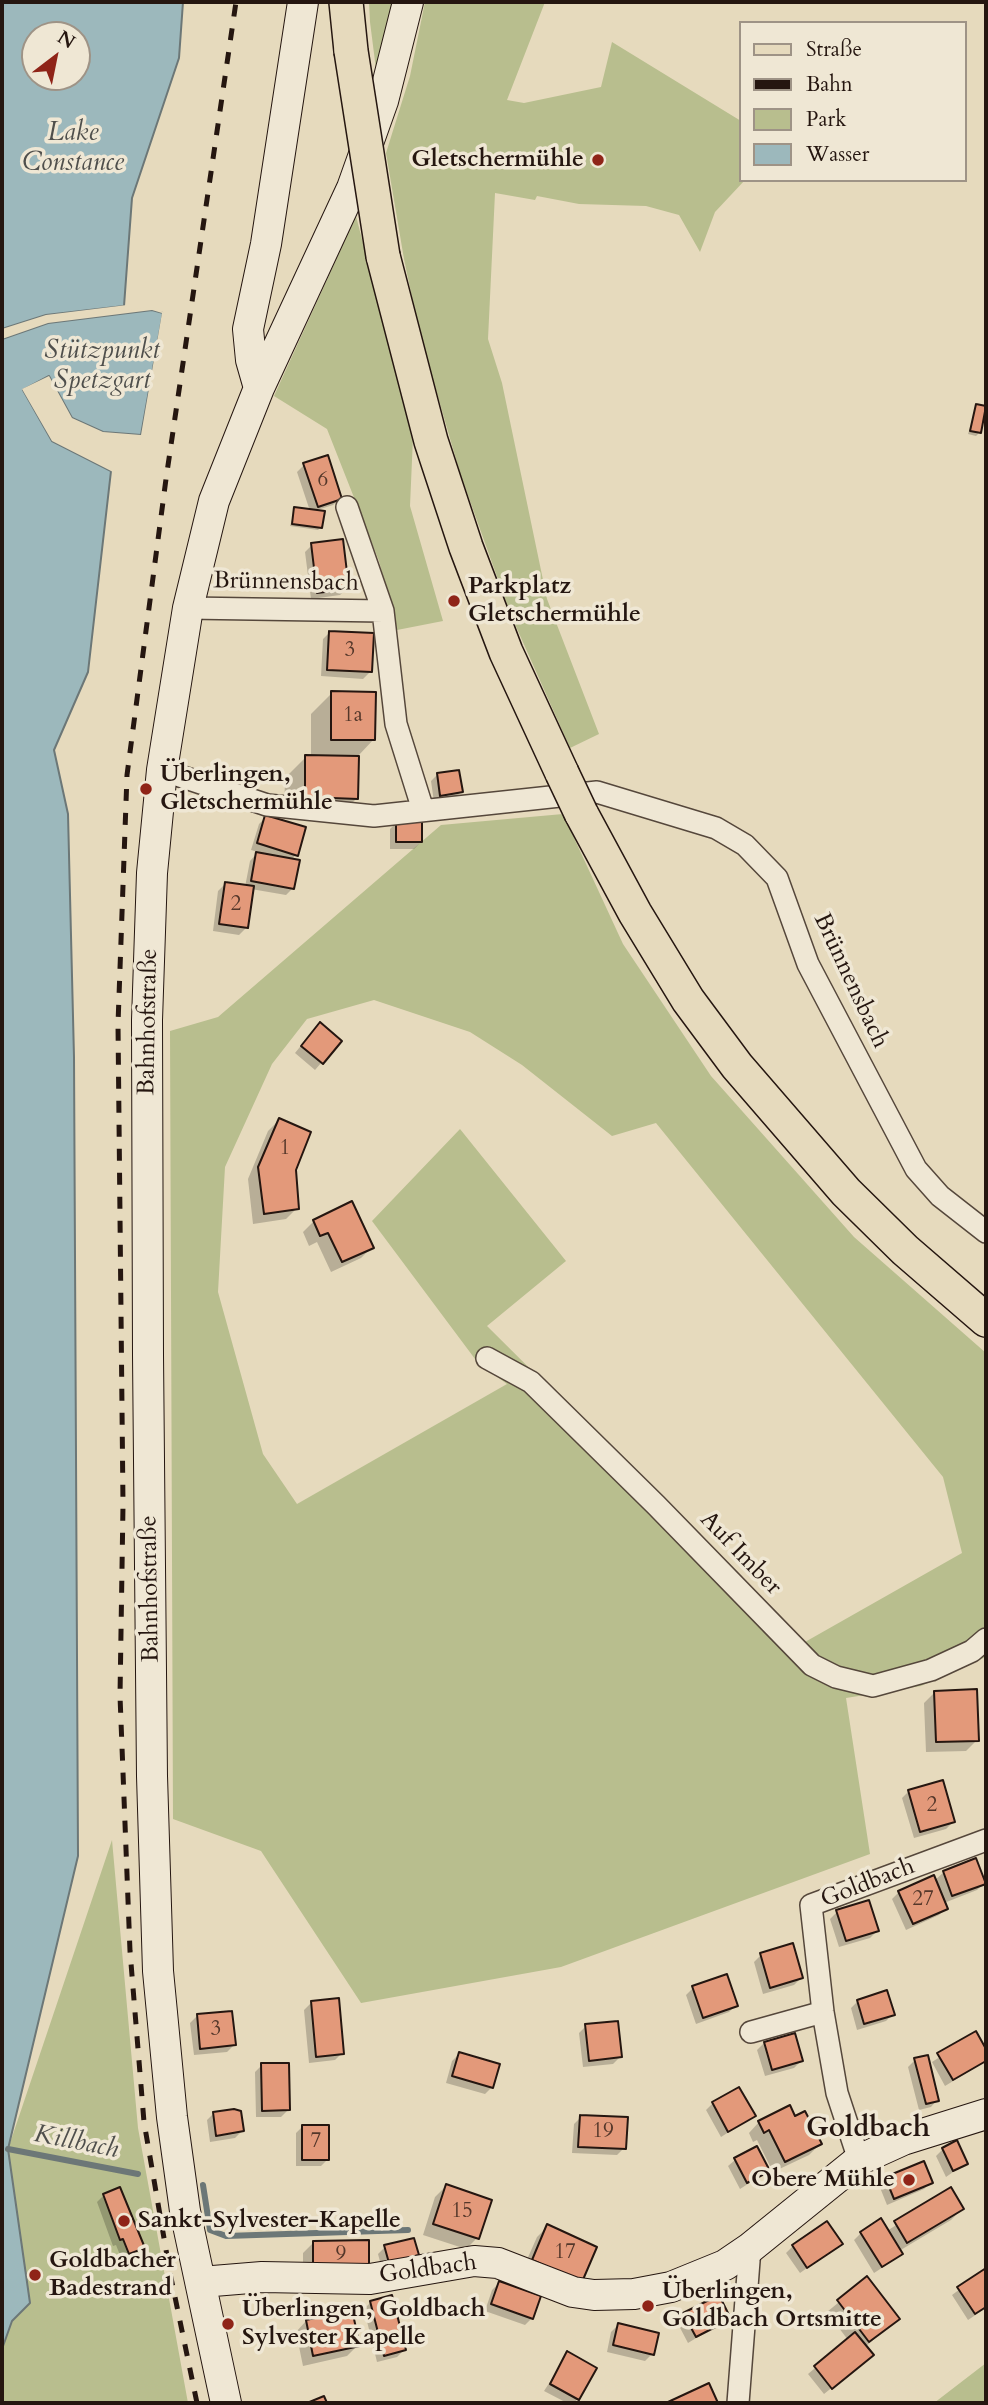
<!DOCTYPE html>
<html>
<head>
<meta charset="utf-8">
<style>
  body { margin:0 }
  #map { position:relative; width:988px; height:2405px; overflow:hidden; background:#e6dabd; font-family:Cardo,serif }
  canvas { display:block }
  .frame { position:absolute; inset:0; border:4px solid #251610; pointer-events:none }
  .legend { position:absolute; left:739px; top:21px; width:228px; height:161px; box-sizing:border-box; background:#efe7d4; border:2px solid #9e9386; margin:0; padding:9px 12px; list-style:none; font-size:21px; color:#251610 }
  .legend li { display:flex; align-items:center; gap:14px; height:35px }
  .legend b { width:35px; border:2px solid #9e9386 }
  .north { position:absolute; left:21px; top:21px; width:70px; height:70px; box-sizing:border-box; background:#efe7d4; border:2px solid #9e9386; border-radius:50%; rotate:32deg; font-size:19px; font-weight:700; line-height:28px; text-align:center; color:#251610 }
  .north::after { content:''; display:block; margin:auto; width:24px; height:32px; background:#8f2418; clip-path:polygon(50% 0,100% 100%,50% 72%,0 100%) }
</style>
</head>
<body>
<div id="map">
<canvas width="988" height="2405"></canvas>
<div class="frame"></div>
<ul class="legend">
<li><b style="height:9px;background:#e6dabd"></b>Straße</li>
<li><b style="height:9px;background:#251610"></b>Bahn</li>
<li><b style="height:19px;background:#b8be8e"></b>Park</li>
<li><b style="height:19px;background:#9cb8bc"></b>Wasser</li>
</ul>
<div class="north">N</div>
</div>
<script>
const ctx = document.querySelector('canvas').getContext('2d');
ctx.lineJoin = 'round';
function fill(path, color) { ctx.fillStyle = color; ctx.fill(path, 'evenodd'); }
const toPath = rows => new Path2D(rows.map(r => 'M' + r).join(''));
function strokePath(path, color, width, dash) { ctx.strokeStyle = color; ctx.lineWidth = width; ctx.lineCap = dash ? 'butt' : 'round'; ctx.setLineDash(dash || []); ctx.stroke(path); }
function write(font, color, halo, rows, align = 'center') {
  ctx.font = font + ' Cardo,serif'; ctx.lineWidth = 7; ctx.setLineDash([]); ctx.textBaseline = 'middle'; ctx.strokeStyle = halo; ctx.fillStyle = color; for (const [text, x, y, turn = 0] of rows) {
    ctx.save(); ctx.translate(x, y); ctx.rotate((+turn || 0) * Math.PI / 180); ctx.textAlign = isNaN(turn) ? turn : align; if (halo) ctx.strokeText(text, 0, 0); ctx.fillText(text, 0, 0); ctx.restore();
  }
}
const green = toPath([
  [369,2,392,2,377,77,370,22],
  [425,2,545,2,507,100,524,103,601,87,612,42,741,121,741,180,745,180,715,212,700,252,679,215,646,206,579,204,537,196,535,200,495,193,488,339,502,383,547,599,599,734,570,748,510,613,460,473,419,331,404,259,386,153,410,76],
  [356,216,413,437,410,506,443,621,397,630,379,561,327,429,274,396],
  [563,814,623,944,711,1076,854,1237,986,1353,986,1657,921,1686,846,1698,870,1854,561,1967,361,2003,261,1851,173,1819,170,1031,218,1017,441,825],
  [374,1000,470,1032,522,1065,612,1136,656,1123,943,1477,962,1553,805,1642,487,1326,566,1261,460,1129,372,1221,478,1363,507,1384,297,1504,263,1454,218,1292,225,1167,272,1064,307,1019],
  [112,1840,138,2128,188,2403,2,2403,2,2349,12,2321,30,2303,8,2149],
  [986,2363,986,2403,934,2403]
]);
const water = toPath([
  [2,2,183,2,179,58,132,198,124,306,46,315,2,329,2,2],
  [35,35,77,35,77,77,35,77,35,35],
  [152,310,163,313,141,435,103,432,72,418,49,376,23,390,52,441,111,471,88,672,54,750,68,814,74,1057,78,1856,8,2149,30,2303,12,2321,2,2349,2,339,48,323,152,310]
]);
const pier = toPath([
  [127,305,124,309,47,318,2,333,2,329,46,315],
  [152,307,166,313,143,438,102,435,70,421,47,380,27,391,55,438,113,468,115,473,52,441,22,389,49,376,72,418,103,432,141,435,162,313,152,310,48,323,2,339,2,335,47,319]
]);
const shadow = toPath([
  [977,406,979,433,976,436,968,434],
  [304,465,340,498,333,505,314,511,321,527,318,530,290,526,295,509,310,511,297,472],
  [312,545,347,588,340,595,311,599,305,552],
  [330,632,370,672,363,679,321,676,323,639],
  [332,693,374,739,358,756,357,798,336,819,284,818,285,778,306,757,311,757,311,714],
  [438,774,461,792,454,799,434,802,431,781],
  [266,817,296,855,291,860,293,888,286,895,251,889,246,928,239,935,213,931,218,891,225,884,245,887,250,861,258,852,251,850,259,824],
  [397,822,421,842,414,849,390,849,390,829],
  [313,1031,340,1041,315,1070,295,1053],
  [279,1120,294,1170,297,1208,286,1219,253,1224,248,1179,268,1131],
  [351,1204,372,1247,361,1258,331,1272,317,1242,309,1246,303,1232,314,1221],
  [935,1692,977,1740,966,1751,926,1752,924,1703],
  [909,1791,953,1822,946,1829,914,1838,902,1798],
  [944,1872,984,1883,977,1890,944,1903,946,1908,939,1915,906,1930,892,1899,899,1892,934,1881],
  [868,1902,877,1931,870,1938,839,1947,830,1919,837,1912],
  [761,1955,801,1978,794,1985,763,1994,754,1962],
  [726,1976,736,2005,729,2012,696,2024,686,1995,693,1988],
  [858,2001,893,2014,886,2021,857,2030,851,2008],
  [311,2003,342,2053,335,2060,309,2063,304,2010],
  [197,2016,234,2045,227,2052,194,2055,190,2023],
  [586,2026,620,2057,613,2064,583,2067,579,2033],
  [976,2034,986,2052,986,2061,945,2086,932,2062],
  [764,2043,801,2061,794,2068,765,2076,757,2050],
  [459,2054,492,2087,485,2094,446,2083,452,2061],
  [915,2060,937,2100,931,2107,919,2110,908,2067],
  [262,2065,288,2110,281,2117,256,2117,255,2072],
  [713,2103,754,2116,721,2137,706,2110],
  [214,2113,242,2131,235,2138,210,2142,207,2120],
  [581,2117,624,2148,617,2155,572,2153,574,2124],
  [795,2118,820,2144,809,2155,773,2172,757,2140,753,2142,749,2133,759,2122],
  [303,2126,328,2159,321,2166,296,2166,296,2133],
  [943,2149,966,2163,946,2177,936,2156],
  [735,2160,768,2171,740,2189,728,2166],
  [886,2178,931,2182,924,2189,887,2205,879,2185],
  [446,2186,489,2201,477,2238,466,2249,423,2235,435,2197],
  [950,2190,962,2209,951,2220,899,2251,901,2253,894,2260,874,2273,854,2240,861,2233,887,2231],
  [104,2195,143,2247,122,2260,116,2245,113,2246,97,2202],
  [548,2226,595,2247,522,2271,537,2237],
  [314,2242,367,2242,303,2281,303,2253],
  [841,2244,800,2273,786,2253,793,2246],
  [385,2247,417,2254,410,2261,382,2269,378,2254],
  [986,2270,986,2308,968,2320,952,2295],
  [867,2279,898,2319,865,2347,865,2361,824,2394,808,2374,848,2340,827,2312],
  [499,2283,532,2318,525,2325,485,2311,492,2290],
  [371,2302,404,2350,397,2357,377,2362,364,2309],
  [684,2315,729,2318,688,2343,677,2322],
  [306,2321,358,2345,347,2356,303,2366,296,2332],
  [618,2325,652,2354,645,2361,607,2352,611,2332],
  [568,2354,578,2399,573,2403,567,2403,544,2391],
  [708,2385,716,2403,670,2403]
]);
const stream = toPath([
  [8,2149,138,2174],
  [203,2185,210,2230,226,2236,408,2230]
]);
const building = toPath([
  [976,404,986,406,981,433,970,431,976,404],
  [328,455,342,499,318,507,303,463,328,455],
  [294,507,325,511,322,528,292,524,294,507],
  [343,539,349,589,317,593,311,543,343,539],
  [329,631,374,633,372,672,327,670,329,631],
  [331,691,376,692,375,740,331,740,331,691],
  [305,755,359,756,358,799,305,797,305,755],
  [459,770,463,792,440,796,437,773,459,770],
  [265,815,306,827,298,856,257,843,265,815],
  [396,820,422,820,422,842,396,842,396,820],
  [256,852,300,860,294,889,251,881,256,852],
  [225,882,254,886,248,928,219,924,225,882],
  [320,1022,342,1041,323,1064,301,1046,320,1022],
  [279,1118,311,1132,296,1170,299,1209,264,1214,258,1167,279,1118],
  [352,1201,374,1248,342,1262,328,1233,320,1236,313,1220,352,1201],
  [977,1689,979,1741,936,1742,934,1691,977,1689],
  [943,1780,955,1822,920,1832,908,1790,943,1780],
  [976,1858,986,1884,952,1896,943,1871,976,1858],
  [934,1875,948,1909,913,1924,898,1891,934,1875],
  [869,1900,879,1931,846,1941,836,1910,869,1900],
  [793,1943,803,1978,770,1988,760,1953,793,1943],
  [727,1974,738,2006,703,2018,692,1986,727,1974],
  [887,1990,895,2015,864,2024,857,2000,887,1990],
  [339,1998,344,2054,316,2057,311,2001,339,1998],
  [232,2011,236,2045,200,2049,197,2014,232,2011],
  [618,2021,622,2057,589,2061,585,2024,618,2021],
  [976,2031,986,2049,986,2061,953,2080,937,2053,976,2031],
  [795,2033,803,2061,772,2070,764,2042,795,2033],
  [459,2052,500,2064,493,2088,452,2076,459,2052],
  [928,2055,939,2101,926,2104,914,2058,928,2055],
  [261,2063,289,2063,290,2110,262,2111,261,2063],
  [739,2087,756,2116,728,2132,712,2102,739,2087],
  [790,2105,795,2116,805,2111,822,2144,785,2162,769,2130,764,2133,758,2121,790,2105],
  [234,2109,241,2111,244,2131,216,2136,213,2112,234,2109],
  [580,2115,628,2117,626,2149,578,2147,580,2115],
  [302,2125,329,2125,329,2160,302,2160,302,2125],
  [957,2140,968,2164,953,2171,942,2148,957,2140],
  [757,2146,770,2171,747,2183,734,2158,757,2146],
  [924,2161,933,2183,894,2199,885,2177,924,2161],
  [446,2184,492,2200,479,2239,433,2224,446,2184],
  [120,2187,145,2248,129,2254,123,2239,120,2240,103,2194,120,2187],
  [951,2187,964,2209,907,2243,894,2221,951,2187],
  [881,2218,903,2254,882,2267,860,2232,881,2218],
  [827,2221,843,2244,807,2268,792,2245,827,2221],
  [547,2224,597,2247,582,2282,532,2260,547,2224],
  [414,2238,419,2255,389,2263,384,2245,414,2238],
  [369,2240,369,2270,313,2271,313,2241,369,2240],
  [986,2268,986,2307,975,2314,957,2287,986,2268],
  [867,2276,900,2319,869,2342,837,2300,867,2276],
  [499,2281,541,2296,533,2319,491,2304,499,2281],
  [392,2295,406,2350,384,2356,370,2301,392,2295],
  [719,2295,731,2319,696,2337,683,2313,719,2295],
  [352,2310,360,2346,313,2356,306,2320,352,2310],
  [618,2323,659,2333,654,2355,613,2345,618,2323],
  [855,2332,874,2355,832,2389,814,2366,855,2332],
  [567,2351,597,2368,579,2400,550,2384,567,2351],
  [709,2383,718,2403,668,2402,709,2383],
  [324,2396,327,2403,307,2403,324,2396]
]);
const street = toPath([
  [347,507,383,611,396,724,423,810],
  [188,608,383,611],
  [162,770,267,805,374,816,597,792,716,828,745,845,777,878,808,964,916,1169,940,1196,986,1232],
  [487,1358,531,1382,656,1505,812,1665,836,1677,873,1686,931,1670,972,1651,986,1639],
  [751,2032,823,2012],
  [859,2160,837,2093,823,2012,811,1905,986,1840],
  [738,2403,750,2248]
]);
const secondary = toPath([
  [259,388,251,360,248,329,266,244,303,2],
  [201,2282,262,2277,370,2279,474,2261,498,2263,573,2292,594,2295,634,2294,671,2287,725,2265,750,2248,859,2160,903,2140,986,2114],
  [226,2403,185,2211,172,2117,158,1971,152,1776,148,1355,147,1020,152,873,162,770,188,608,214,501,259,388,352,188,383,101,408,2]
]);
const primary = toPath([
  [346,2,351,51],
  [383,256,431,441,466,547,506,652,562,773],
  [581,813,635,913,688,1000,737,1066,846,1192,905,1250,986,1320]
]);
const rail = toPath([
  [197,2403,170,2273,144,2122,130,1951,120,1696,123,1505,118,1024,127,775,166,479,236,2]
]);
const primaryBridge = toPath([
  [351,51,383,256],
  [562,773,581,813]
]);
const markers = [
  [598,160,7,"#8f2418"],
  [454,601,7,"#8f2418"],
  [146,789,7,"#8f2418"],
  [909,2180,7,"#8f2418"],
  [124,2221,7,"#8f2418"],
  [35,2275,7,"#8f2418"],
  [648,2306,7,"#8f2418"],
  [228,2324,7,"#8f2418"]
];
const numberNames = [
  ["6",323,481],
  ["3",350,651],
  ["1a",353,716],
  ["2",236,905],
  ["1",285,1149],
  ["2",932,1806],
  ["27",923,1900],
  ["3",216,2030],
  ["19",603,2132],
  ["7",316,2142],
  ["15",462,2212],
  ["17",565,2253],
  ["9",341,2255]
];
const poiNames = [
  ["Gletschermühle",584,160,"right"],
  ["Parkplatz",468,587],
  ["Gletschermühle",468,615],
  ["Überlingen,",160,775],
  ["Gletschermühle",160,803],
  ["Obere Mühle",895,2180,"right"],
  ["Sankt-Sylvester-Kapelle",138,2221],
  ["Goldbacher",49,2261],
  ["Badestrand",49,2289],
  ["Überlingen,",662,2292],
  ["Goldbach Ortsmitte",662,2320],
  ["Überlingen, Goldbach",242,2310],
  ["Sylvester Kapelle",242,2338]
];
const streetNames = [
  ["Brünnensbach",286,583,1],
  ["Brünnensbach",850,981,65],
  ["Bahnhofstraße",149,1022,-89],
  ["Auf Imber",740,1554,46],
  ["Bahnhofstraße",151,1589,-91],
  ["Goldbach",868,1884,-21],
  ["Goldbach",428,2270,-8]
];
const waterNames = [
  ["Lake",73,134],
  ["Constance",73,164],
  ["Stützpunkt",102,352],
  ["Spetzgart",102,382],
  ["Killbach",76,2143,11]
];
const quarterNames = [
  ["Goldbach",868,2130]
];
fill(green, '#b8be8e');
fill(water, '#9cb8bc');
strokePath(water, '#6c7777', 2);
fill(pier, '#e6dabd');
fill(shadow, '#0003');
strokePath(stream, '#6c7777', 6);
fill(building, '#e3997a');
strokePath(building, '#251610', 2);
strokePath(street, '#55473b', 24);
strokePath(secondary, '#251610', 32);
strokePath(primary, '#251610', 36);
strokePath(street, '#efe7d4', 21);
strokePath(secondary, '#efe7d4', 30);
strokePath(primary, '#e6dabd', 33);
strokePath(rail, '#251610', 5, [12, 12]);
strokePath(primaryBridge, '#251610', 36, []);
strokePath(primaryBridge, '#e6dabd', 33);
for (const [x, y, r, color] of markers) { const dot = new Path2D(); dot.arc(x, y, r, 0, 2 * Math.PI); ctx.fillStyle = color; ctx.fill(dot); strokePath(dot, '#efe7d4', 2.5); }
write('21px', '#54372a', null, numberNames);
write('bold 24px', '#251610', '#efe7d4', poiNames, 'left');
write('24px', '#251610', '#efe7d4', streetNames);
write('italic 26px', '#4f4f4c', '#efe7d4', waterNames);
write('bold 28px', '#251610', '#efe7d4', quarterNames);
</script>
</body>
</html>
